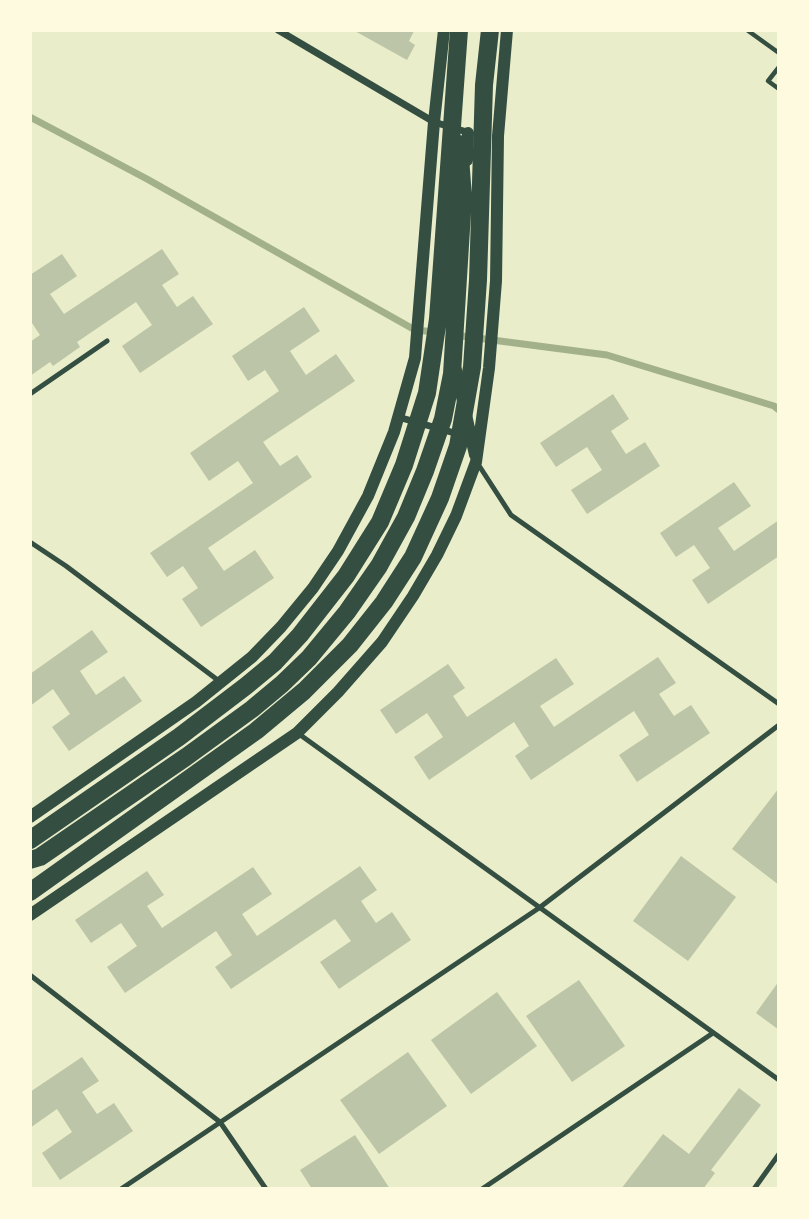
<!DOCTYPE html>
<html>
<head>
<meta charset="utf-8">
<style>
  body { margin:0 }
  #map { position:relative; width:809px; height:1219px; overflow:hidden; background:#e9edc9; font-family:Rubik,sans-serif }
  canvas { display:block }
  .frame { position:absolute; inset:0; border:32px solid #fefae0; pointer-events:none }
</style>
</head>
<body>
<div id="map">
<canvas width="809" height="1219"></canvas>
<div class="frame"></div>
</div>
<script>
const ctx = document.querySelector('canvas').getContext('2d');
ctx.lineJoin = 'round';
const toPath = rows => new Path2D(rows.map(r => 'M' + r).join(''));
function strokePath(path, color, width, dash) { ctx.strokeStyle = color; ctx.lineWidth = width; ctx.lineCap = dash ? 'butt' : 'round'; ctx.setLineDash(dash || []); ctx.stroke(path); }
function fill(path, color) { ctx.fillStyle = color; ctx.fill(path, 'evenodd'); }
const stream = toPath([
  [30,117,147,179,415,330,435,332],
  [454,335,607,355,774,406,779,410]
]);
const building = toPath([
  [353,30,411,30,414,31,409,41,415,45,407,60],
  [162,249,179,274,162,285,177,307,193,296,213,324,140,373,122,346,152,325,136,302,77,342,80,347,53,366,50,362,30,376,30,342,40,335,30,320,30,275,62,254,77,276,50,294,64,314],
  [304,307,320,331,290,351,306,375,336,354,355,381,263,442,280,466,297,455,312,477,208,548,224,571,255,550,274,578,201,627,182,599,198,588,183,566,167,577,150,553,253,483,238,461,209,481,190,453,279,391,265,370,248,381,232,356],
  [613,394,629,419,611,431,626,454,645,442,660,466,587,514,571,490,602,470,587,447,556,467,540,443],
  [734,482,751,506,718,528,734,551,779,520,779,556,708,604,692,580,710,568,694,545,676,557,660,533],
  [92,630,108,652,80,671,96,695,124,676,142,701,69,751,52,727,70,714,53,689,30,706,30,674],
  [658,657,676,683,659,694,674,716,691,705,710,733,637,782,619,755,649,735,634,711,531,780,515,756,529,746,514,722,429,780,414,757,443,737,427,713,396,734,380,710,448,664,465,688,453,696,467,717,556,658,574,684,540,706,554,727],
  [779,788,779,885,732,849],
  [681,856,736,897,688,961,633,921],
  [360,866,377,890,361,901,376,923,392,912,411,940,339,989,320,962,351,941,335,919,231,989,215,967,232,955,216,931,125,993,107,967,137,946,121,923,91,943,75,920,147,871,164,895,147,906,162,928,253,867,272,894,242,914,257,936],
  [579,980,625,1046,572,1082,526,1016],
  [779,981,779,1030,756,1013],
  [497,992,537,1046,471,1094,431,1040],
  [408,1052,447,1106,379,1154,340,1100],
  [82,1057,99,1081,82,1092,97,1114,114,1103,133,1131,60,1180,42,1153,72,1132,57,1109,30,1128,30,1092],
  [739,1088,761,1105,711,1170,715,1173,703,1189,621,1189,663,1134,689,1154],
  [355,1135,390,1189,312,1189,300,1170]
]);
const path = toPath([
  [747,30,779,53],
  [779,67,768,81,779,89]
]);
const service = toPath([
  [30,394,107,341],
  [478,464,511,515,779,704],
  [30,542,66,566,219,681],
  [299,734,779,1080],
  [30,975,220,1122,266,1189],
  [121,1189,539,908,779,725],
  [482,1189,713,1033],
  [754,1189,779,1154]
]);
const minor = toPath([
  [278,30,434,122,470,133],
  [398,417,458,434]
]);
const tertiary = toPath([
  [467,160,468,133],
  [456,370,475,455],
  [30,817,196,702,252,657,281,627,313,588,338,551,368,496,394,432,415,358,434,122,444,30],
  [30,915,297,733,338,692,382,642,413,596,437,555,456,516,476,462,489,368,496,281,498,136,507,30]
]);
const trunk = toPath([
  [30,840,179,737,246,686,275,662,300,635,346,576,380,522,404,465,427,393,438,319,459,30],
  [30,860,40,857,186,757,252,709,282,684,309,658,347,612,379,566,406,517,425,471,443,419,452,374,463,197,459,144],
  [30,892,256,731,304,691,350,645,384,602,413,557,440,498,458,446,472,367,478,280,484,85,490,30]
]);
strokePath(stream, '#a3b18a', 7);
fill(building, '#bcc5a7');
strokePath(path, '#344e41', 4.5);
strokePath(service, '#344e41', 5);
strokePath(minor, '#344e41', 7);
strokePath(tertiary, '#344e41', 12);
strokePath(trunk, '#344e41', 18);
</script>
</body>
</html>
